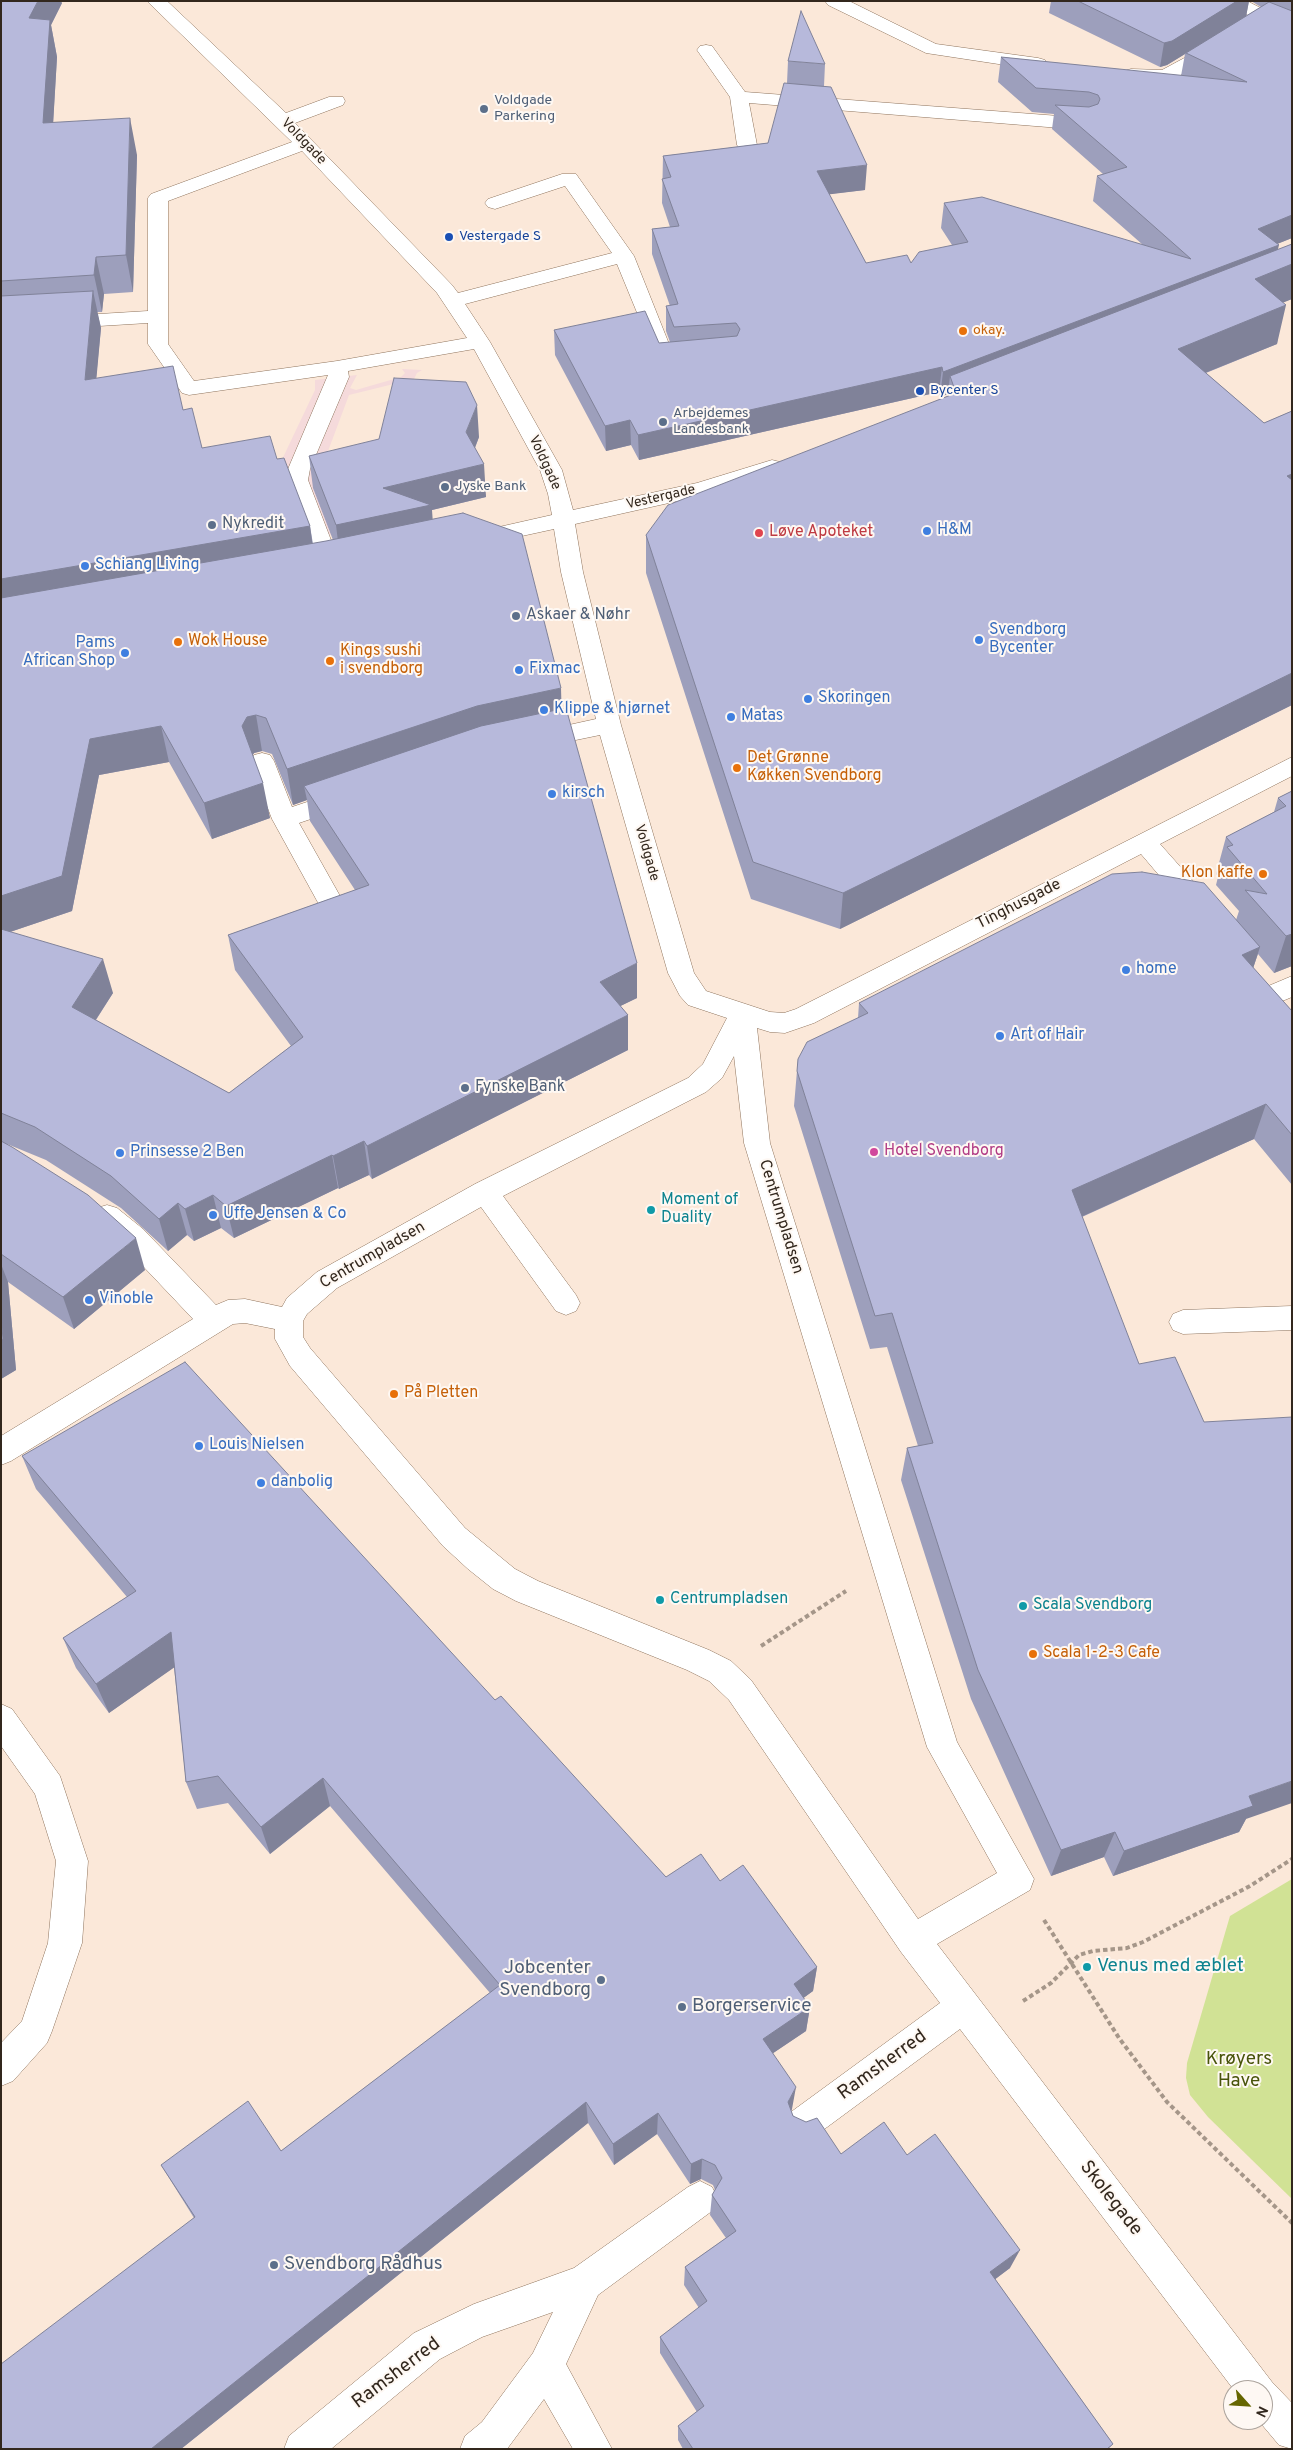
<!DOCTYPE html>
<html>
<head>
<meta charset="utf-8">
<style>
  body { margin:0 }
  #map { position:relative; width:1293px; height:2450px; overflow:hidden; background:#fbe8d9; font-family:Overpass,sans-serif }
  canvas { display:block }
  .frame { position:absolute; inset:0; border:2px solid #32271d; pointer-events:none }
  .north { position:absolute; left:1223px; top:2380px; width:50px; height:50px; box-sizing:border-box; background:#fef8f3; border:1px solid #aca49d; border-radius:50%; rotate:116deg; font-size:14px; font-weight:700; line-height:20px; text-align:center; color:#32271d }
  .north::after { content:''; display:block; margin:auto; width:18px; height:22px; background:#660; clip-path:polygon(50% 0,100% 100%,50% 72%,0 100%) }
</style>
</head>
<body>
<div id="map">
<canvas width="1293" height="2450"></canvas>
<div class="frame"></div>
<div class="north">N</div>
</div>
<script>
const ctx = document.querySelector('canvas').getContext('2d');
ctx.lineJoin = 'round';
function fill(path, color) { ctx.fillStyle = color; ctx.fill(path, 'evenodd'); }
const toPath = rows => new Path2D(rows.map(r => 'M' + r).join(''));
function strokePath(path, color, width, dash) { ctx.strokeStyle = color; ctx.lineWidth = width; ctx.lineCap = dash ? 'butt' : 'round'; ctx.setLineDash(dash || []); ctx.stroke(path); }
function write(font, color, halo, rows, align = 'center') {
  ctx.font = font + ' Overpass,sans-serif'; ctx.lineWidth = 4; ctx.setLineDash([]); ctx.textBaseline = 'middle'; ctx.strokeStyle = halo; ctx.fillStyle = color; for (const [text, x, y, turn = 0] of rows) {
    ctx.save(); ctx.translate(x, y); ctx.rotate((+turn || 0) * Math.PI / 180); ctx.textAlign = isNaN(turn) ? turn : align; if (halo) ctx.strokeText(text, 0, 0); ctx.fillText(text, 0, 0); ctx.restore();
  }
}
const commercial = toPath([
  [402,369,422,370,417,373,414,379,349,395,315,486,341,532,295,544,278,468,315,390,315,380,357,375,350,388,356,390,401,377,405,373]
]);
const green = toPath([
  [1292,1879,1292,2199,1208,2117,1190,2095,1186,2078,1187,2063,1230,1916]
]);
const path = toPath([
  [761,1646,846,1591],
  [1044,1920,1119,2038,1167,2102,1292,2223],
  [1023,2001,1051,1983,1079,1955,1093,1951,1127,1948,1143,1942,1250,1886,1292,1859]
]);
const minor = toPath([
  [147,1,167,1,286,113,329,97,343,97,345,101,343,105,295,123,452,285,458,293,612,253,565,186,495,209,488,207,485,203,488,199,562,174,576,174,634,256,673,354,684,353,691,354,694,359,691,364,684,365,666,367,659,366,617,264,465,304,490,342,562,470,573,510,697,483,772,460,780,462,783,467,780,472,709,494,575,524,583,572,621,725,694,973,706,991,770,1012,784,1013,796,1009,1292,757,1292,776,1160,844,1209,899,1213,906,1209,913,1200,915,1191,913,1141,854,814,1023,785,1033,770,1032,757,1028,770,1143,957,1742,1034,1879,1030,1890,937,1944,1272,2382,1292,2403,1292,2449,1279,2445,1258,2420,1263,2420,1263,2390,1234,2390,960,2029,815,2136,803,2141,791,2136,786,2124,791,2112,940,2003,901,1952,729,1700,709,1681,687,1670,516,1601,493,1589,468,1569,443,1546,290,1366,275,1339,275,1329,245,1323,233,1324,11,1461,1,1465,1,1436,193,1319,123,1245,97,1224,93,1216,97,1208,107,1205,117,1208,143,1229,216,1305,228,1300,245,1299,282,1307,287,1298,317,1272,475,1184,688,1078,703,1064,727,1018,688,1005,680,996,668,973,600,735,537,748,529,746,525,740,529,734,537,732,596,719,561,572,554,529,476,546,468,544,465,539,468,534,552,515,548,494,540,470,474,349,348,371,349,377,310,469,308,480,342,569,339,574,331,576,323,574,320,569,286,480,288,469,328,375,189,395,182,393,148,344,148,323,1,332,1,320,148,311,148,198,151,194,292,142,147,1],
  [302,151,437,293,467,338,337,361,194,381,168,344,168,201,302,151],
  [734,1056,744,1143,927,1747,997,1873,918,1919,751,1680,731,1661,709,1650,538,1581,515,1569,465,1528,310,1348,303,1337,303,1321,307,1314,337,1288,481,1207,556,1311,566,1315,576,1311,580,1303,576,1295,503,1196,706,1092,722,1078,734,1056],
  [825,1,849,1,936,44,1038,58,1045,60,1047,64,1045,68,1038,70,926,53,828,5,825,1],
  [1224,1,1247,1,1292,24,1292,36,1227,5,1224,1],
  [1214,42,1220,43,1223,47,1220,51,1174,79,1151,83,1124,79,1122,75,1124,71,1131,69,1162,70,1214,42],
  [706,45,712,46,745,92,1085,118,1092,120,1094,124,1092,128,1085,130,749,103,757,145,754,149,747,151,740,149,737,145,730,97,697,50,700,46,706,45],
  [262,753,270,755,274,761,292,807,343,790,352,793,355,799,352,805,299,823,349,912,345,919,336,921,327,919,272,819,250,761,254,755,262,753],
  [1292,976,1292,997,1275,1004,1266,1001,1262,994,1266,987,1292,976],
  [1292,1306,1292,1330,1183,1334,1173,1330,1169,1322,1173,1314,1183,1310,1292,1306],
  [1,1704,12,1709,60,1776,88,1861,82,1943,52,2031,47,2043,13,2081,1,2086,1,2043,22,2021,48,1943,56,1861,35,1794,1,1746,1,1704],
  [700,2181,712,2187,718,2199,712,2211,598,2295,566,2364,612,2449,573,2449,544,2399,507,2449,460,2449,465,2436,482,2422,533,2353,553,2312,482,2337,440,2359,331,2449,284,2449,289,2436,414,2333,474,2304,574,2268,688,2187,700,2181]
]);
const wall = toPath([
  [1,1,62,3,51,25,57,57,53,123,137,155,133,292,104,294,102,312,97,312,101,328,96,378,183,410,202,448,277,459,310,526,313,544,333,540,313,488,309,456,479,437,475,448,486,497,432,510,432,519,562,709,637,998,620,1006,628,1015,628,1050,372,1179,369,1175,339,1189,338,1188,234,1238,221,1228,194,1241,187,1235,168,1251,121,1208,46,1160,7,1144,145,1270,74,1329,8,1282,16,1370,1,1379],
  [262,751,272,754,293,805,307,800,310,821,355,890,228,935,235,970,291,1046,229,1093,96,1020,113,993,10,932,72,911,99,775,169,762,212,839,270,818,253,755,254,753],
  [1051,1,1249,1,1246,16,1261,7,1251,1,1292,1,1292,238,1277,244,1278,250,1292,244,1292,299,1283,302,1277,344,1206,373,1264,423,1292,411,1292,705,840,929,751,899,646,573,646,535,948,396,948,394,940,397,939,392,639,460,631,445,606,451,555,355,554,330,659,343,670,342,666,331,666,306,670,306,652,254,652,229,670,227,662,203,663,156,768,143,787,83,788,61,825,64,824,86,865,190,829,194,866,263,911,263,952,245,941,228,944,203,1143,245,1093,201,1097,176,1103,174,1052,129,1054,114,1032,112,998,82,1001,57,1181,76,1185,54,1167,65,1160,67,1049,13],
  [1292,791,1292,966,1274,973,1258,954,1253,968,1292,1011,1292,1185,1254,1139,1082,1217,1246,1819,1239,1832,1113,1876,1104,1857,1051,1876,971,1699,901,1480,907,1448,918,1446,887,1347,870,1349,794,1106,798,1059,858,1018,859,1003,1236,920,1239,911,1216,885,1218,877,1216,874,1226,837,1274,812,1278,798],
  [22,1456,495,1700,666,1877,720,1881,817,1967,813,1991,803,1998,810,2007,806,2031,773,2053,792,2109,791,2111,793,2116,841,2154,907,2155,1010,2268,995,2279,1113,2444,1108,2449,683,2449,678,2440,678,2426,697,2412,660,2353,660,2337,699,2308,684,2285,685,2267,726,2238,710,2215,712,2195,715,2190,713,2185,701,2179,690,2184,657,2134,614,2165,588,2123,181,2449,1,2449,194,2218,161,2165,281,2151,490,1993,330,1806,270,1854,228,1803,197,1809,186,1782,174,1667,109,1713,76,1668,63,1638,127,1597,36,1489]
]);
const shadedWall = toPath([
  [38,1,61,1,62,3,51,25,57,57,51,160,43,123,29,18],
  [1237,1,1249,1,1246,17,1186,53,1185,54,1167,65,1160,67,1164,43],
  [130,118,137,155,133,292,126,255],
  [867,165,865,190,816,196,817,171],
  [1292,215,1292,238,1252,254,1258,229],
  [1279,245,1273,269,950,376,948,394,940,397,943,372],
  [96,257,104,294,102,312,94,275],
  [1292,264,1292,299,1246,318,1255,279],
  [93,291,101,328,93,416,85,380],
  [1286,305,1277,344,1170,387,1178,349],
  [942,367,939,392,639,460,638,435],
  [477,405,479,437,468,465,466,432],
  [630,420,631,445,606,451,605,426],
  [484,464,486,497,432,510,434,538,340,558,336,525,383,488],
  [1292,474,1292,508,1287,476],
  [310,526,315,563,1,617,1,579],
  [1292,673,1292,705,840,929,843,893],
  [561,688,562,724,304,786,307,800,293,805,287,769,477,706],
  [256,715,262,751,254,753,248,762,242,726,247,717],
  [161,726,169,762,99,775,72,911,1,935,1,896,90,739],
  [263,783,270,818,212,839,204,803],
  [1292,934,1292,966,1274,973,1286,936],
  [1260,947,1248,984,1242,955],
  [103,959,113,993,82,1041,72,1007],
  [637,963,637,998,600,1016,600,982],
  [628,1015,628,1050,372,1179,367,1146],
  [1266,1104,1254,1139,1063,1225,1072,1190],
  [364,1141,369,1175,339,1189,333,1156],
  [332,1155,338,1188,234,1238,226,1206],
  [213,1195,221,1228,194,1241,185,1209],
  [178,1203,187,1235,168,1251,159,1219],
  [136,1238,145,1270,74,1329,63,1297],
  [1,1264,8,1282,16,1370,1,1379],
  [171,1632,182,1662,109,1713,96,1684],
  [323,1778,330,1806,270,1854,261,1827],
  [1292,1781,1292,1803,1246,1819,1239,1832,1113,1876,1124,1851,1249,1796],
  [1115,1832,1104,1857,1051,1876,1061,1850],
  [817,1967,813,1991,790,2008,794,1984],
  [810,2007,806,2031,760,2062,763,2039],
  [796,2087,792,2109,784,2123,788,2102],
  [586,2102,588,2123,181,2449,151,2449],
  [658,2113,657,2134,614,2165,613,2144],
  [702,2159,701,2179,690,2184,691,2164],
  [1020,2250,1010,2268,981,2290,990,2272]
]);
const building = toPath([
  [1,1,38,1,29,18,50,20,43,123,130,118,126,255,96,257,94,275,1,281,1,1],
  [1078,1,1237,1,1172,41,1164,43,1078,1],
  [1269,2,1292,11,1292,215,1258,229,1279,245,943,372,942,367,638,435,630,420,605,426,554,330,645,311,659,343,737,336,740,329,736,323,674,327,666,306,678,304,652,229,679,226,662,179,671,177,663,156,768,143,784,83,831,87,867,165,817,171,866,263,907,255,911,263,919,252,968,242,944,203,982,197,1191,259,1097,176,1127,167,1055,105,1089,107,1098,104,1100,99,1098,95,1089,92,1036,88,1001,57,1247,82,1186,53,1269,2],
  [801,11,825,64,788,61,801,11],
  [1292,244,1292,264,1255,279,1286,305,1178,349,1264,423,1292,411,1292,474,1287,476,1292,480,1292,673,843,893,753,862,646,535,668,505,956,393,950,376,1292,244],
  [93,291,85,380,173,366,183,410,192,408,202,448,270,436,277,459,284,458,310,526,1,579,1,296,93,291],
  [394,378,466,382,477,405,466,432,484,464,383,488,431,505,336,525,309,456,379,439,394,378],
  [463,513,522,534,561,688,477,706,287,769,266,718,256,715,247,717,242,726,263,783,204,803,161,726,90,739,62,876,1,896,1,598,326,541,463,513],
  [566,708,637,963,600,982,628,1015,367,1146,364,1141,333,1156,332,1155,226,1206,213,1195,185,1209,178,1203,159,1219,111,1176,35,1127,1,1113,1,929,103,959,72,1007,229,1093,303,1037,228,935,369,885,304,786,481,726,566,708],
  [1292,791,1292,934,1286,936,1245,890,1267,894,1227,847,1233,845,1226,837,1286,806,1278,798,1292,791],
  [1142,872,1204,883,1260,947,1242,955,1292,1011,1292,1135,1266,1104,1072,1190,1139,1364,1175,1357,1204,1422,1292,1417,1292,1781,1249,1796,1253,1806,1124,1851,1115,1832,1061,1850,978,1670,907,1448,933,1443,892,1313,875,1316,797,1071,798,1059,807,1042,868,1013,859,1003,1112,874,1142,872],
  [1,1141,12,1147,88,1195,136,1238,63,1297,1,1254,1,1141],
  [1,1316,3,1339,1,1340,1,1316],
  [185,1362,495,1700,501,1696,666,1877,701,1854,720,1881,743,1865,817,1967,794,1984,810,2007,763,2039,796,2087,788,2102,793,2116,806,2122,817,2118,841,2154,884,2122,907,2155,935,2134,1020,2250,990,2272,1113,2444,1107,2449,693,2449,678,2426,704,2406,660,2337,707,2301,685,2267,736,2231,712,2195,722,2178,715,2165,702,2159,691,2164,658,2113,613,2144,586,2102,151,2449,1,2449,1,2364,195,2217,161,2165,248,2101,281,2151,500,1985,323,1778,261,1827,218,1776,186,1782,171,1632,96,1684,63,1638,136,1591,22,1456,185,1362]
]);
const markers = [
  [484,109,5,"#5c6f8a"],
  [449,237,5,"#1a4fb4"],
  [963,331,5,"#e8710a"],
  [920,391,5,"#1a4fb4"],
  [663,422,5,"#5c6f8a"],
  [445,487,5,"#5c6f8a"],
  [212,525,5,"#5c6f8a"],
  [927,531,5,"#3f7fe0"],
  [759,533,5,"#e0444e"],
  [85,566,5,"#3f7fe0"],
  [516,616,5,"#5c6f8a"],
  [979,640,5,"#3f7fe0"],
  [178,642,5,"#e8710a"],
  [125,653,5,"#3f7fe0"],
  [330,661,5,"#e8710a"],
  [519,670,5,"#3f7fe0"],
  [808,699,5,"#3f7fe0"],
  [544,710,5,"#3f7fe0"],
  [731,717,5,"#3f7fe0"],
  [737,768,5,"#e8710a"],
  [552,794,5,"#3f7fe0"],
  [1263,874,5,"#e8710a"],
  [1126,970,5,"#3f7fe0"],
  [1000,1036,5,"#3f7fe0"],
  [465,1088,5,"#5c6f8a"],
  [874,1152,5,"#d1479c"],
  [120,1153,5,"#3f7fe0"],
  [651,1210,5,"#0f9aa8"],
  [213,1215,5,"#3f7fe0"],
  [89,1300,5,"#3f7fe0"],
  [394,1394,5,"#e8710a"],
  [199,1446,5,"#3f7fe0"],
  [261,1483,5,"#3f7fe0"],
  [660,1600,5,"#0f9aa8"],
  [1023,1606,5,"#0f9aa8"],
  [1033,1654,5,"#e8710a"],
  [1087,1967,5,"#0f9aa8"],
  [601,1980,5,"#5c6f8a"],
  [682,2007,5,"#5c6f8a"],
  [274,2265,5,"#5c6f8a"]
];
const farServicenames = [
  ["Voldgade",494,101],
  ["Parkering",494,117],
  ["Arbejdemes",673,414],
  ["Landesbank",673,430],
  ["Jyske Bank",455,487]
];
const farStreetnames = [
  ["Voldgade",303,142,46],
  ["Voldgade",544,463,65],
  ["Vestergade",661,498,-13],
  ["Voldgade",646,853,74]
];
const farTransitnames = [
  ["Vestergade S",459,237],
  ["Bycenter S",930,391]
];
const farFoodnames = [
  ["okay.",973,331]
];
const serviceNames = [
  ["Nykredit",222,525],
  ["Askaer & Nøhr",526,616],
  ["Fynske Bank",475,1088]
];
const shopNames = [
  ["H&M",937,531],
  ["Schiang Living",95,566],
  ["Svendborg",989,631],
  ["Bycenter",989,649],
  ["Pams",115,644,"right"],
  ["African Shop",115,662,"right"],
  ["Fixmac",529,670],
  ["Skoringen",818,699],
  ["Klippe & hjørnet",554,710],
  ["Matas",741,717],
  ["kirsch",562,794],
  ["home",1136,970],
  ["Art of Hair",1010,1036],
  ["Prinsesse 2 Ben",130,1153],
  ["Uffe Jensen & Co",223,1215],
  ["Vinoble",99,1300],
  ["Louis Nielsen",209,1446],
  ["danbolig",271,1483]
];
const healthNames = [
  ["Løve Apoteket",769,533]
];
const foodNames = [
  ["Wok House",188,642],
  ["Kings sushi",340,652],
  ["i svendborg",340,670],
  ["Det Grønne",747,759],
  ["Køkken Svendborg",747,777],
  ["Klon kaffe",1253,874,"right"],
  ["På Pletten",404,1394],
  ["Scala 1-2-3 Cafe",1043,1654]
];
const streetNames = [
  ["Tinghusgade",1019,905,-27],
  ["Centrumpladsen",780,1217,73],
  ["Centrumpladsen",373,1256,-30]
];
const hotelNames = [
  ["Hotel Svendborg",884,1152]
];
const cultureNames = [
  ["Moment of",661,1201],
  ["Duality",661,1219],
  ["Centrumpladsen",670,1600],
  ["Scala Svendborg",1033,1606]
];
const nearCulturenames = [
  ["Venus med æblet",1097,1967]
];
const nearServicenames = [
  ["Jobcenter",591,1969,"right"],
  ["Svendborg",591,1991,"right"],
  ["Borgerservice",692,2007],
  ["Svendborg Rådhus",284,2265]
];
const nearParknames = [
  ["Krøyers",1239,2060],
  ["Have",1239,2082]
];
const nearStreetnames = [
  ["Ramsherred",883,2066,-36],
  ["Skolegade",1110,2199,52],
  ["Ramsherred",397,2374,-37]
];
fill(commercial, '#f5dadb');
fill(green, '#d1e295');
strokePath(minor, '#8f745d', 1);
strokePath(path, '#a59689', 4, [4.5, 3]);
fill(minor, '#fff');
fill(wall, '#9d9fbc');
fill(shadedWall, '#808299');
fill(building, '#b7b9db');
strokePath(building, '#808299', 1);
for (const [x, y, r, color] of markers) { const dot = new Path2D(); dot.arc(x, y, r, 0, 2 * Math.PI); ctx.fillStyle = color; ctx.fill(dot); strokePath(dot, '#fef8f3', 2); }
write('14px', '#4e5e75', '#fef8f3', farServicenames, 'left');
write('14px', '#32271d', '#fef8f3', farStreetnames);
write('14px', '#164399', '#fef8f3', farTransitnames, 'left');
write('14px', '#c56008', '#fef8f3', farFoodnames, 'left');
write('16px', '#4e5e75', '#fef8f3', serviceNames, 'left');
write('16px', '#366cbe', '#fef8f3', shopNames, 'left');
write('16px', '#be3a42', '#fef8f3', healthNames, 'left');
write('16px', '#c56008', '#fef8f3', foodNames, 'left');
write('16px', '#32271d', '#fef8f3', streetNames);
write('16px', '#b23c85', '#fef8f3', hotelNames, 'left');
write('16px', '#0d838f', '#fef8f3', cultureNames, 'left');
write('19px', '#0d838f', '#fef8f3', nearCulturenames, 'left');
write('19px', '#4e5e75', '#fef8f3', nearServicenames, 'left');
write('19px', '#48540a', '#fef8f3', nearParknames);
write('19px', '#32271d', '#fef8f3', nearStreetnames);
</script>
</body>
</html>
